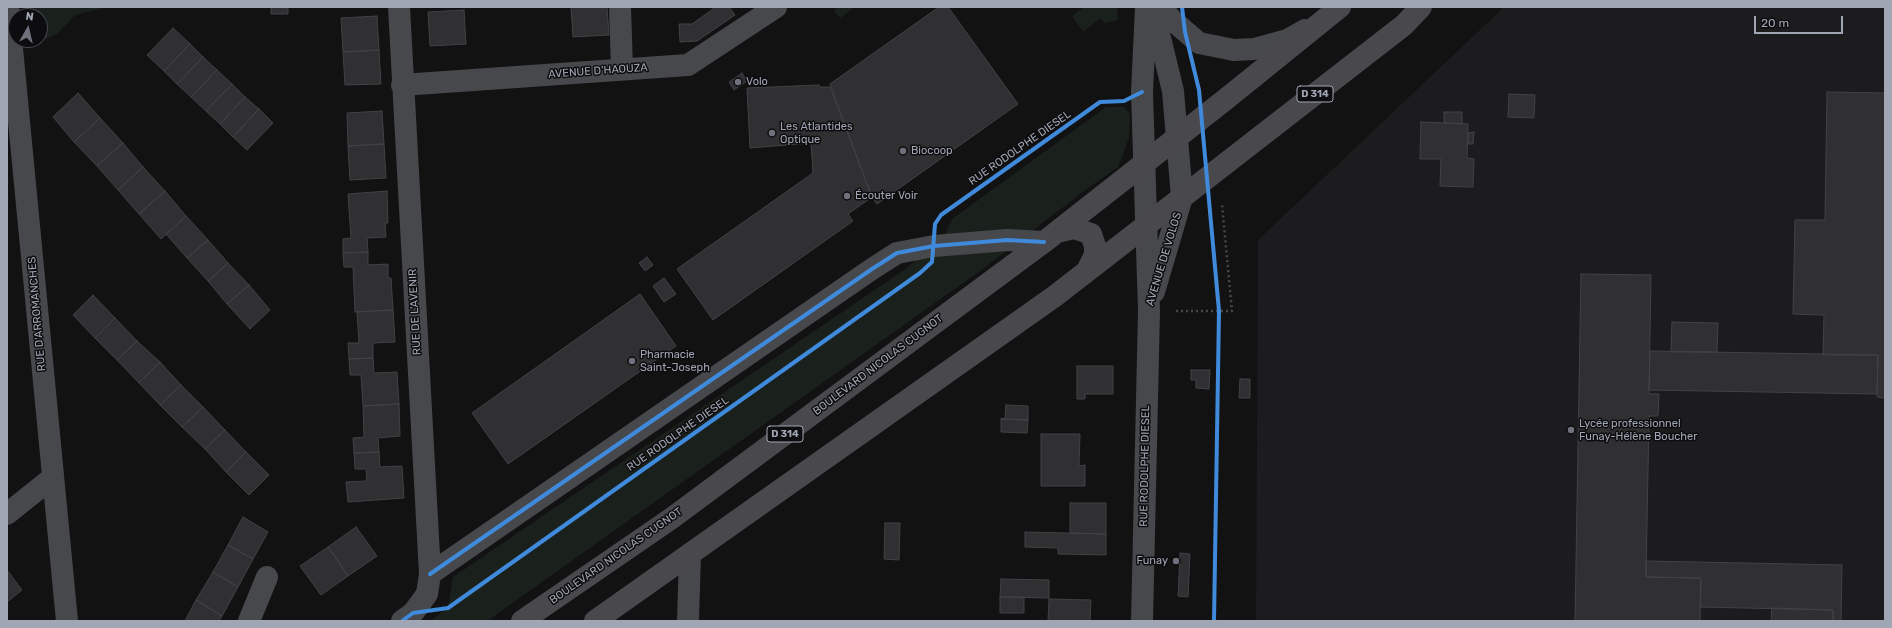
<!DOCTYPE html>
<html>
<head>
<meta charset="utf-8">
<style>
  body { margin:0 }
  #map { position:relative; width:1892px; height:628px; overflow:hidden; background:#121212; font-family:Rubik,sans-serif }
  canvas { display:block }
  .frame { position:absolute; inset:0; border:8px solid #a1a6b5; pointer-events:none }
  .north { position:absolute; left:8px; top:8px; width:40px; height:40px; box-sizing:border-box; background:#0d0c0e; border:1px solid #484a51; border-radius:50%; rotate:8deg; font-size:11px; font-weight:700; line-height:16px; text-align:center; color:#a1a6b5 }
  .north::after { content:''; display:block; margin:auto; width:14px; height:18px; background:#6f727c; clip-path:polygon(50% 0,100% 100%,50% 72%,0 100%) }
  .scale { position:absolute; left:1754px; top:16px; width:89px; height:18px; box-sizing:border-box; border:2px solid #a1a6b5; border-top:0; padding-left:5px; font-size:12px; line-height:14px; white-space:nowrap; color:#a1a6b5; -webkit-text-stroke:3px #0d0c0e; paint-order:stroke }
</style>
</head>
<body>
<div id="map">
<canvas width="1892" height="628"></canvas>
<div class="frame"></div>
<div class="north">N</div>
<div class="scale">20 m</div>
</div>
<script>
const ctx = document.querySelector('canvas').getContext('2d');
ctx.lineJoin = 'round';
function fill(path, color) { ctx.fillStyle = color; ctx.fill(path, 'evenodd'); }
const toPath = rows => new Path2D(rows.map(r => 'M' + r).join(''));
function strokePath(path, color, width, dash) { ctx.strokeStyle = color; ctx.lineWidth = width; ctx.lineCap = dash ? 'butt' : 'round'; ctx.setLineDash(dash || []); ctx.stroke(path); }
function write(font, color, halo, rows, align = 'center') {
  ctx.font = font + ' Rubik,sans-serif'; ctx.lineWidth = 3; ctx.setLineDash([]); ctx.textBaseline = 'middle'; ctx.strokeStyle = halo; ctx.fillStyle = color; for (const [text, x, y, turn = 0] of rows) {
    ctx.save(); ctx.translate(x, y); ctx.rotate((+turn || 0) * Math.PI / 180); ctx.textAlign = isNaN(turn) ? turn : align; if (halo) ctx.strokeText(text, 0, 0); ctx.fillText(text, 0, 0); ctx.restore();
  }
}
const built = toPath([
  [1504,7,1885,7,1885,621,1256,621,1258,240]
]);
const green = toPath([
  [23,7,108,7,75,15,57,34,39,42,31,40,40,40,40,16,24,16],
  [838,7,855,7,840,18,834,10],
  [1084,7,1117,7,1118,20,1105,23,1100,18,1083,32,1072,16],
  [1106,107,1124,107,1130,114,1129,138,1118,167,1084,191,980,271,487,621,430,621,448,608,453,577,904,270,934,246,946,232,952,219]
]);
const building = toPath([
  [271,7,288,7,288,14,271,14,271,7],
  [571,7,607,7,609,35,573,37,571,7],
  [716,7,729,7,735,15,697,41,680,42,679,24,692,24,716,7],
  [939,7,948,7,1018,104,877,204,872,197,830,84,939,7],
  [464,10,466,44,430,46,428,12,464,10],
  [377,16,379,50,343,52,341,18,377,16],
  [173,28,190,44,164,71,147,55,173,28],
  [190,44,203,57,177,84,164,71,190,44],
  [379,50,381,84,345,85,343,52,379,50],
  [203,57,217,70,191,97,177,84,203,57],
  [217,70,232,84,206,111,191,97,217,70],
  [742,73,747,81,734,90,729,82,742,73],
  [232,84,245,97,220,124,206,111,232,84],
  [819,85,820,87,830,87,872,197,848,214,853,221,713,320,677,269,813,173,811,143,750,148,747,88,819,85],
  [1827,92,1885,93,1885,398,1877,397,1878,355,1823,355,1824,315,1793,314,1795,220,1825,220,1827,92],
  [78,93,100,118,74,142,53,117,78,93],
  [1509,94,1535,95,1534,118,1508,117,1509,94],
  [245,97,259,109,233,137,220,124,245,97],
  [259,109,273,123,247,150,233,137,259,109],
  [382,111,384,144,348,146,347,113,382,111],
  [1444,112,1462,112,1462,124,1444,123,1444,112],
  [100,118,123,143,97,166,74,142,100,118],
  [1421,122,1468,124,1467,158,1474,159,1473,187,1440,186,1441,159,1420,159,1421,122],
  [1474,132,1473,144,1468,144,1468,133,1474,132],
  [123,143,143,167,118,190,97,166,123,143],
  [384,144,386,178,350,180,348,146,384,144],
  [143,167,165,191,139,214,118,190,143,167],
  [165,191,186,216,161,239,139,214,165,191],
  [387,191,388,223,385,223,386,237,367,238,368,252,343,253,343,239,351,238,348,194,387,191],
  [186,216,208,240,187,258,166,234,186,216],
  [208,240,228,263,208,281,187,258,208,240],
  [368,252,368,265,388,264,388,278,391,278,393,310,355,312,353,267,344,267,343,253,368,252],
  [647,257,653,265,645,271,639,263,647,257],
  [228,263,249,285,227,304,208,281,228,263],
  [1581,274,1651,275,1649,394,1659,394,1658,416,1649,416,1646,577,1701,578,1700,621,1575,621,1581,274],
  [664,278,676,294,664,302,653,286,664,278],
  [249,285,270,310,250,329,227,304,249,285],
  [640,294,676,346,508,464,472,413,640,294],
  [93,295,115,318,95,338,73,315,93,295],
  [393,310,395,342,373,343,373,358,349,359,348,343,359,343,357,312,393,310],
  [115,318,137,341,117,360,95,338,115,318],
  [1672,322,1718,323,1717,352,1671,352,1672,322],
  [137,341,160,362,139,383,117,360,137,341],
  [1650,351,1878,355,1877,394,1649,390,1650,351],
  [373,358,374,373,397,372,399,404,363,406,361,375,350,375,349,359,373,358],
  [160,362,181,385,160,405,139,383,160,362],
  [1077,366,1113,366,1113,394,1085,394,1085,399,1077,399,1077,366],
  [1191,370,1210,370,1209,389,1196,388,1196,380,1191,380,1191,370],
  [1240,379,1250,379,1250,398,1239,398,1240,379],
  [181,385,203,407,182,427,160,405,181,385],
  [399,404,400,436,378,438,379,452,354,453,353,438,364,437,363,406,399,404],
  [1006,405,1028,406,1028,420,1001,419,1005,418,1006,405],
  [203,407,225,430,205,449,182,427,203,407],
  [1001,419,1028,420,1027,433,1001,432,1001,419],
  [225,430,246,452,226,472,205,449,225,430],
  [1041,434,1080,434,1079,466,1085,465,1085,486,1041,486,1041,434],
  [246,452,269,475,249,495,226,472,246,452],
  [379,452,380,467,402,466,404,498,348,502,346,482,367,481,366,469,355,469,354,453,379,452],
  [1070,503,1106,503,1106,534,1070,533,1070,503],
  [243,517,268,532,253,559,228,545,243,517],
  [885,523,900,523,899,560,884,559,885,523],
  [356,527,377,556,348,576,328,547,356,527],
  [1025,532,1106,534,1106,555,1058,554,1058,548,1025,547,1025,532],
  [228,545,253,559,238,587,213,572,228,545],
  [328,547,348,576,321,595,300,566,328,547],
  [1180,553,1190,554,1188,597,1178,596,1180,553],
  [1646,561,1842,565,1841,621,1833,621,1833,610,1700,607,1701,578,1646,577,1646,561],
  [7,570,22,590,7,602,7,570],
  [213,572,238,587,222,616,196,600,213,572],
  [1001,579,1049,580,1049,598,1000,597,1001,579],
  [1000,597,1024,597,1024,613,1000,613,1000,597],
  [1049,599,1091,600,1090,621,1048,621,1049,599],
  [196,600,222,616,219,621,185,621,196,600],
  [1772,608,1833,610,1833,621,1771,621,1772,608]
]);
const path = toPath([
  [1176,311,1232,311,1222,205]
]);
const minor = toPath([
  [8,7,67,621],
  [399,7,430,574,427,594,413,613,402,621],
  [620,7,622,69],
  [1162,7,1171,19,1199,43,1234,50,1254,49,1287,40,1305,30],
  [1153,9,1173,91,1182,197,1154,292],
  [402,85,688,65,776,7],
  [7,514,52,478],
  [430,574,872,269,897,253,934,246,1007,240,1044,242],
  [249,621,267,577],
  [688,621,690,554],
  [1142,621,1149,311,1142,92,1146,7]
]);
const major = toPath([
  [1057,232,1074,228,1091,234,1095,246,1095,255,1087,271],
  [522,621,672,518,1044,242,1226,99,1340,7],
  [595,621,1055,296,1404,25,1421,7]
]);
const cycleway = toPath([
  [1182,7,1185,32,1199,90,1219,311,1214,621],
  [430,574,872,269,897,253,934,246,1007,240,1044,242],
  [402,621,413,613,448,608,920,273,932,262,935,224,941,215,1100,102,1124,101,1142,92]
]);
const markers = [
  [738,82,4,"#6f727c"],
  [772,133,4,"#6f727c"],
  [903,151,4,"#6f727c"],
  [847,196,4,"#6f727c"],
  [632,361,4,"#6f727c"],
  [1571,430,4,"#6f727c"],
  [1176,561,4,"#6f727c"]
];
const shields = [
  [1315,94,36],
  [785,434,36]
];
const shieldNames = [
  ["D 314",1315,94],
  ["D 314",785,434]
];
const streetNames = [
  ["AVENUE D'HAOUZA",598,71,-4],
  ["RUE RODOLPHE DIESEL",1020,148,-35],
  ["AVENUE DE VOLOS",1164,259,-73],
  ["RUE DE L'AVENIR",415,312,-93],
  ["RUE D'ARROMANCHES",37,314,-95],
  ["BOULEVARD NICOLAS CUGNOT",878,365,-37],
  ["RUE RODOLPHE DIESEL",678,434,-35],
  ["RUE RODOLPHE DIESEL",1145,466,-89],
  ["BOULEVARD NICOLAS CUGNOT",616,556,-35]
];
const poiNames = [
  ["Volo",746,82],
  ["Les Atlantides",780,127],
  ["Optique",780,140],
  ["Biocoop",911,151],
  ["Écouter Voir",855,196],
  ["Pharmacie",640,355],
  ["Saint-Joseph",640,368],
  ["Lycée professionnel",1579,424],
  ["Funay-Hélène Boucher",1579,437],
  ["Funay",1168,561,"right"]
];
fill(built, '#1c1c1e');
fill(green, '#1a211c');
fill(building, '#303032');
strokePath(building, '#414246', 1);
strokePath(path, '#47484d', 2.5, [2, 3]);
strokePath(minor, '#46484b', 22);
strokePath(major, '#49494d', 22);
strokePath(cycleway, '#408adc', 4);
for (const [x, y, r, color] of markers) { const dot = new Path2D(); dot.arc(x, y, r, 0, 2 * Math.PI); ctx.fillStyle = color; ctx.fill(dot); strokePath(dot, '#0d0c0e', 1.5); }
for (const [x, y, w] of shields) { const box = new Path2D(); box.roundRect(x - w / 2, y - 8, w, 16, 3); ctx.fillStyle = '#0d0c0e'; ctx.fill(box); strokePath(box, '#a1a6b5', 1); }
write('bold 10px', '#a1a6b5', null, shieldNames);
write('11px', '#a1a6b5', '#0d0c0e', streetNames);
write('11px', '#a1a6b5', '#0d0c0e', poiNames, 'left');
</script>
</body>
</html>
